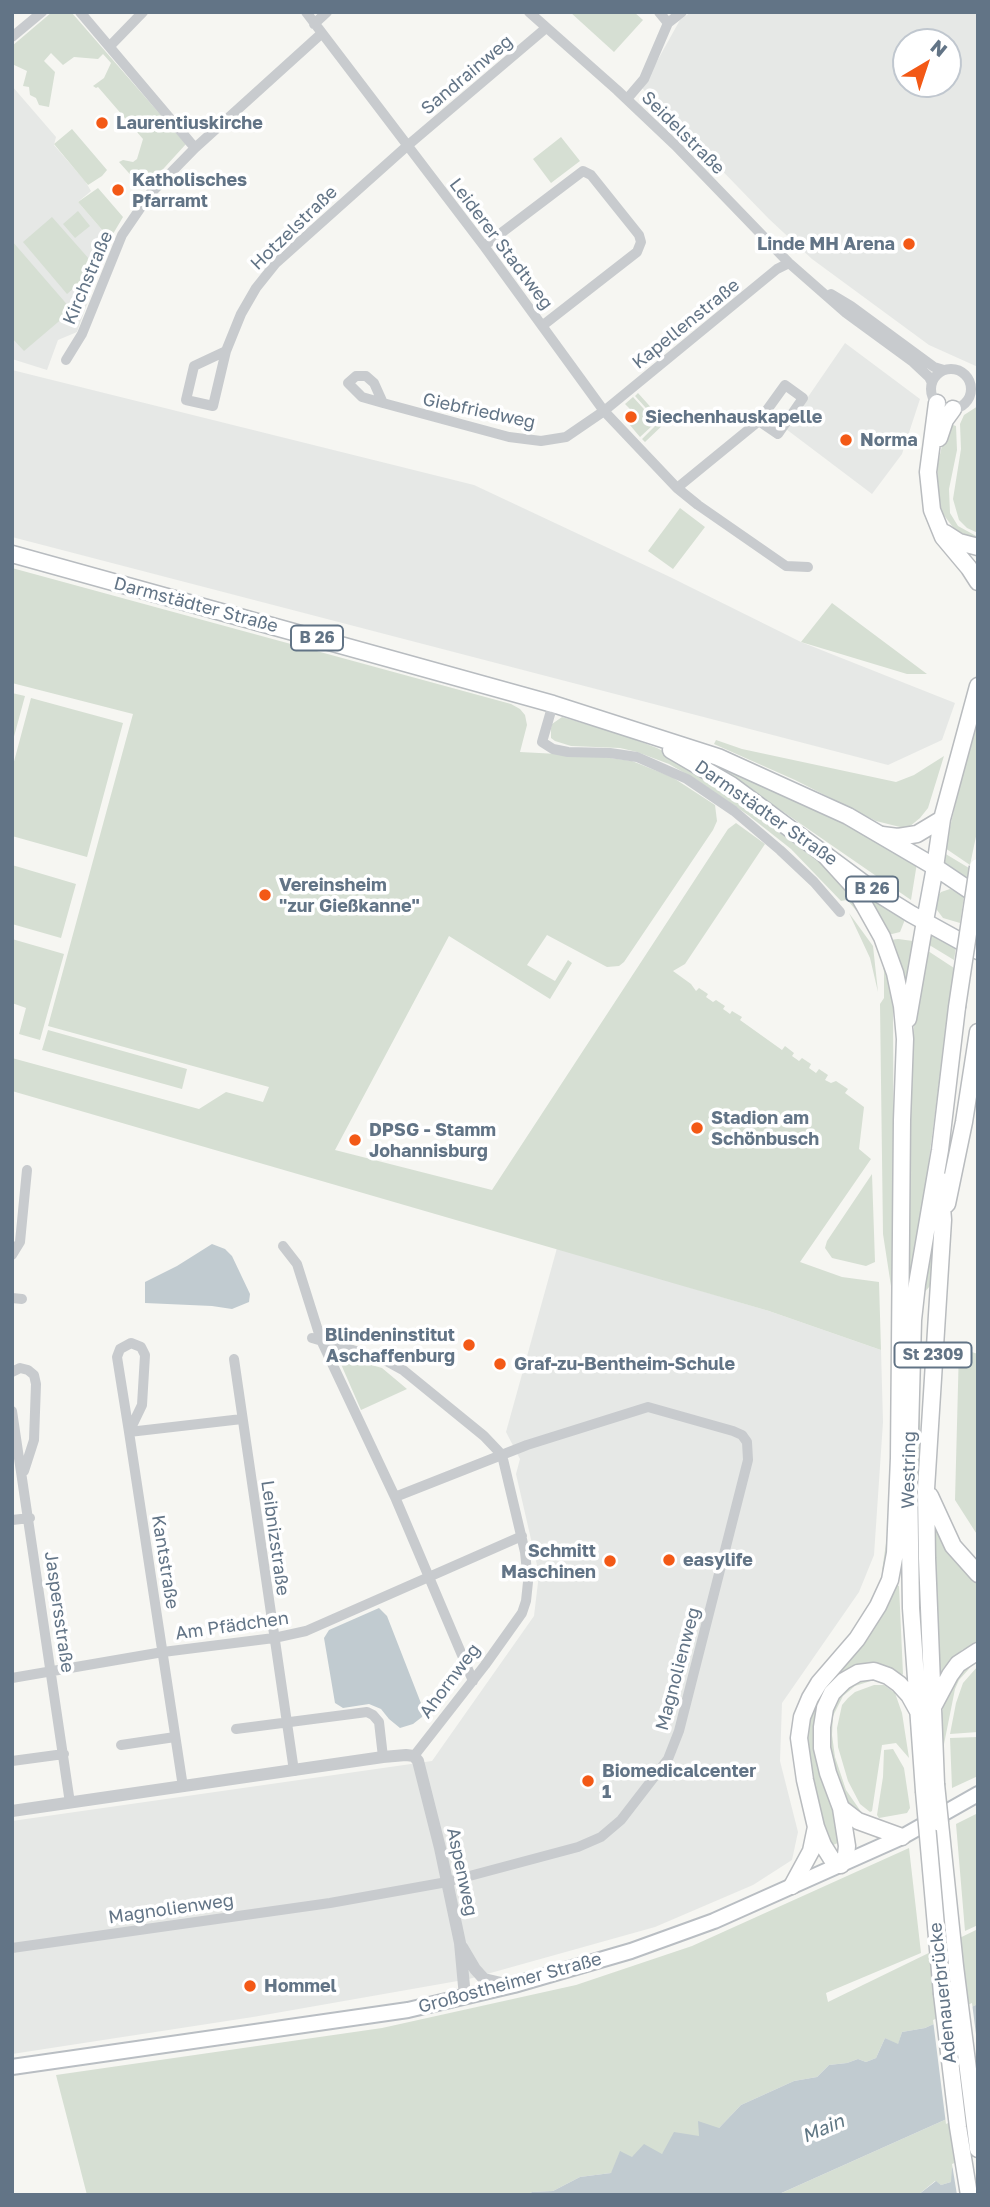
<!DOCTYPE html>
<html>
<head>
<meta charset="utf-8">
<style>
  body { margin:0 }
  #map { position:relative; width:990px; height:2207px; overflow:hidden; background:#f6f6f2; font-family:"Golos Text",sans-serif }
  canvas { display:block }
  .frame { position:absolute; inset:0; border:14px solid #627486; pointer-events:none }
  .north { position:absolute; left:892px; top:28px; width:70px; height:70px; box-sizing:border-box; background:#fff; border:2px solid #c0c7cf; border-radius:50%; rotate:39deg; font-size:19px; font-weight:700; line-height:28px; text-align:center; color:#627486 }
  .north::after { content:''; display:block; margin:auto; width:24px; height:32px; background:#f35916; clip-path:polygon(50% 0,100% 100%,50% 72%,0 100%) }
</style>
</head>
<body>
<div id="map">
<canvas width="990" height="2207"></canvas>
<div class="frame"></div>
<div class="north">N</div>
</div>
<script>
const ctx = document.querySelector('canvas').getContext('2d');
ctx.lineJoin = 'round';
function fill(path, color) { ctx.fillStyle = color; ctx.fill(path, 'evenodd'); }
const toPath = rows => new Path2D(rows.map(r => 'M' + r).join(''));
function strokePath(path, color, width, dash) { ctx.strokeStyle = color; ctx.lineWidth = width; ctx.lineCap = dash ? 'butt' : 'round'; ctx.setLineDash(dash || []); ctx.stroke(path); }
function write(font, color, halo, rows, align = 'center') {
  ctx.font = font + ' "Golos Text",sans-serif'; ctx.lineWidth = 7; ctx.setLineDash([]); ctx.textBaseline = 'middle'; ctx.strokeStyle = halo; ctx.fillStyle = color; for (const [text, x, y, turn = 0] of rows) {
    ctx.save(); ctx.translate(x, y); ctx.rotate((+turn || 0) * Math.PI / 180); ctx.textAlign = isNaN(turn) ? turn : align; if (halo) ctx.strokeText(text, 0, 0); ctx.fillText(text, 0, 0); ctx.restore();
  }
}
const built = toPath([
  [691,12,978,12,978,367,929,345,812,259,769,219,642,88,680,20],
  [906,42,948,42,948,84,906,84],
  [12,86,56,137,54,145,85,181,91,191,78,202,110,239,77,332,58,340,47,370,12,359],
  [845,343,920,399,902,454,872,494,786,429],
  [12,370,474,485,670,577,801,642,955,703,942,740,888,765,12,537],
  [557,1248,769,1311,881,1350,883,1422,874,1555,859,1592,782,1703,780,1761,798,1832,792,1860,753,1885,655,1927,469,1979,253,2017,12,2054,12,1821,432,1761,534,1616,539,1574,516,1474,520,1459,506,1432]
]);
const green = toPath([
  [52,12,72,13,186,144,144,190,119,162,123,160,133,162,137,159,143,139,98,87,96,88,93,86,104,78,111,63,103,54,98,59,74,57,63,65,51,53,44,61,55,72,49,107,39,105,36,98,30,95,29,87,23,86,27,71,12,64,12,46],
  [570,12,634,12,643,20,614,52],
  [72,129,107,170,102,176,88,185,54,144],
  [561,137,580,161,551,183,533,159],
  [98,188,123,217,110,239,78,202],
  [78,211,90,226,75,238,63,224],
  [52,217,97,268,67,294,23,242],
  [12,241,77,316,70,323,64,317,24,351,12,338],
  [638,393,665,423,645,442,642,439,655,426,655,418,635,396],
  [633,397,653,419,653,425,640,437,629,424,634,423,637,416,625,404],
  [978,406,978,533,967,528,959,520,953,499,961,449,960,424,964,415],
  [947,423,956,426,957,450,949,489,950,513,958,526,978,537,978,540,955,530,940,510,937,468],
  [680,508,705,527,673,569,648,551],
  [12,568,511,704,520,709,525,715,527,725,520,752,596,756,632,761,672,777,715,805,717,821,713,830,624,962,619,966,607,967,547,935,527,965,555,981,568,960,572,963,550,999,449,936,335,1150,492,1190,728,829,736,823,765,844,685,964,673,971,691,984,696,991,699,988,708,994,706,997,713,1002,716,1000,725,1006,723,1009,726,1011,730,1014,732,1011,742,1017,740,1020,782,1050,785,1046,794,1053,792,1056,799,1061,802,1058,811,1064,809,1068,816,1073,819,1069,828,1075,825,1080,831,1083,836,1081,848,1089,845,1093,864,1107,859,1149,871,1159,800,1262,842,1277,879,1282,881,1350,769,1311,12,1091,12,1058,199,1109,226,1092,263,1102,269,1087,48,1026,133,714,12,683],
  [832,603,927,674,907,674,801,642],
  [12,693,25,696,12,744],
  [31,698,123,723,87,857,12,836,12,769],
  [978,710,978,827,970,865,945,848],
  [562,717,623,735,657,748,700,770,789,833,829,869,851,892,865,921,849,902,847,900,841,901,791,849,748,815,695,779,669,764,637,752,620,748,571,746,555,741,551,738,551,728,552,724],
  [716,740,742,749,896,782,914,775,944,756,928,808,920,818,909,827,904,828,876,821,795,780,714,744],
  [711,762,780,787,917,863,911,900],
  [944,853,969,868,968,879,944,863],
  [12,865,76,884,61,938,12,924],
  [950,889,964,896,960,923,943,918,937,910,937,897,941,892],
  [870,896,906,917,900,932,888,935],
  [849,913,873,946,878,992,870,958],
  [931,934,956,947,954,960,926,943],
  [12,939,64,954,40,1040,19,1034,26,1008,12,1003],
  [898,939,913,941,906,988,890,940],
  [880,949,892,992,893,1008,895,1511,885,1573,882,1571,891,1508,893,1333,891,1286,883,1234,880,1004,884,998,884,972],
  [925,949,954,968,913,1282,907,1281,907,1217,912,1041],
  [48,1030,187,1069,182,1089,42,1050],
  [872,1174,875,1262,866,1266,832,1258,825,1248,827,1241],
  [936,1195,930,1286,923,1294,920,1344,920,1545,925,1688,917,1611,914,1464,918,1321],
  [959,1348,978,1354,978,1536,955,1500],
  [337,1355,382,1368,407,1389,361,1410],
  [932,1516,978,1579,978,1642,962,1650,953,1659,940,1681],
  [893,1583,899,1586,903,1674,901,1676,892,1670,826,1689,817,1708,840,1842,829,1847,806,1765,807,1712],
  [976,1661,959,1680,955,1689,943,1749,941,1748,940,1727,945,1694,956,1672],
  [978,1666,978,1732,950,1734,956,1703,963,1683],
  [865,1676,877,1679,855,1686,843,1696,833,1716,832,1735,835,1757,846,1790,864,1816,854,1811,845,1801,826,1745,834,1696],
  [874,1685,884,1685,895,1693,902,1713,909,1758,896,1743,882,1745,872,1811,870,1812,860,1804,848,1781,838,1747,837,1728,842,1705,848,1698,855,1692],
  [978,1737,978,1776,952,1788,950,1738],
  [893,1749,904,1768,910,1808,907,1813,879,1818,877,1815,883,1777,884,1750],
  [978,1813,978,1925,965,1931,956,1824],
  [909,1848,921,1953,826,1993,828,2002,978,1929,978,2004,925,2028,902,2032,898,2045,885,2038,876,2058,866,2062,858,2059,847,2063,829,2065,817,2077,794,2081,741,2105,719,2128,662,2154,632,2157,611,2173,580,2177,553,2191,532,2192,527,2195,87,2195,56,2075,382,2028,576,1985,692,1946],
  [978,2105,978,2156,951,2182,941,2185,935,2181,918,2195,777,2195]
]);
const water = toPath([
  [212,1244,225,1249,232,1256,250,1294,249,1302,232,1309,212,1306,145,1303,145,1282,177,1266],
  [379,1608,387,1616,424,1711,422,1717,413,1724,400,1728,389,1719,381,1709,369,1704,343,1708,335,1703,324,1638,329,1630],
  [978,2004,978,2105,777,2195,527,2195,532,2192,553,2191,580,2177,611,2173,620,2151,632,2157,644,2144,662,2154,674,2132,699,2136,698,2121,719,2128,741,2105,794,2081,817,2077,829,2065,847,2063,858,2059,866,2062,876,2058,885,2038,898,2044,902,2032,925,2028],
  [978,2156,978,2195,918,2195,936,2181,941,2185,951,2182,952,2168]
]);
const pier = toPath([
  [972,2003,978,2050,978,2109,946,2124,933,2020],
  [978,2153,978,2195,957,2195,952,2164]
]);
const minor = toPath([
  [80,12,195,148],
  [306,12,484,246,604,411,677,488,698,505,786,566,808,567],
  [529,12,617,90,675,145,789,263,846,313,913,362,929,377,932,383],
  [659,12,668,23],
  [314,24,327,12],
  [12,37,42,12],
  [110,46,143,12],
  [627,99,644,79,668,23,682,12],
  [484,246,583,171,591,175,639,235,641,242,637,252,542,326],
  [831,294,851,306,934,367,944,370],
  [226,351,194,366,186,400,213,406,226,351,241,314,256,288,276,263,407,146,546,28],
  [66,360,82,334,122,235,150,194,195,148,321,34],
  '931 389a20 20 0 1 1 40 0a20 20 0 1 1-40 0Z',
  [383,403,362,397,348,383,356,376,366,376,374,383,383,403,509,437,541,441,566,437,604,411,777,269,789,263],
  [677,488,759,421,778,434,803,398,785,385,759,421],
  [553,704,542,742,553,749,568,752,610,753,637,757,687,779,734,811,780,850,814,882,840,912],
  [283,1246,297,1264,321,1340,395,1497,473,1681],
  [12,1255,20,1242,27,1170],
  [12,1298,22,1299],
  [312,1338,383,1359,403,1370,484,1436,502,1455,525,1552,528,1582,526,1601,522,1613,485,1665,414,1756],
  [234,1359,294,1771],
  [12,1372,20,1368,28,1370,34,1375,36,1384,34,1440,24,1471],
  [12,1411,70,1803],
  [12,1520,30,1518],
  [12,1678,163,1652,274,1638,306,1631,522,1536],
  [236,1729,367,1712,373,1715,379,1722,383,1757],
  [121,1745,175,1737],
  [12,1761,64,1754],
  [183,1787,129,1432,142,1405,145,1355,141,1347,131,1343,120,1349,117,1357,129,1432,242,1419],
  [12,1948,330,1903,447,1882,578,1847,601,1837,621,1820,668,1759,679,1731,748,1460,747,1442,742,1435,733,1431,648,1407,527,1445,395,1497]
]);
const tertiary = toPath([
  [12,1811,383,1757,406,1755,414,1756,418,1761,440,1848,460,1943,465,1997],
  [462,1947,475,1969,484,1979,510,1985]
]);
const secondary = toPath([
  [12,2067,408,2010,514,1985,631,1951,714,1921,902,1837,978,1794]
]);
const primary = toPath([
  [12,554,553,704,718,757,848,816,935,867,978,896],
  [671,750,731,785,874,891,911,914,978,951],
  [925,921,935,867]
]);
const trunk = toPath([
  [937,403,928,472,932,510,943,537,969,568,978,582],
  [939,438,945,420,953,409],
  [945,533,959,542,978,547],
  [882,835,898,837,917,834,942,819],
  [823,853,854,887,882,937,895,973,902,1006,905,1039,902,1120,899,1458,895,1553,890,1580,878,1606,857,1639,819,1683,810,1698,802,1717,799,1738,805,1780,816,1827,823,1845,833,1861,841,1865,846,1855,847,1846,841,1808,828,1773,822,1748,822,1727,825,1708,832,1693,844,1681,858,1673,874,1671,888,1676,899,1684,909,1695,919,1713],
  [935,867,942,819,978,686],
  [908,1019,925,921],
  [947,1204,964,1122,978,1032],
  [910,1431,913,1320,917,1284,940,1150,957,1007],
  [909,1478,911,1608,924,1791],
  [930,1496,953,1546,978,1574],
  [933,1707,950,1675,958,1664,978,1651],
  [936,1784,927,1558,926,1489,943,1220,940,1180],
  [841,1808,858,1821,902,1837],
  [940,1823,955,1966,978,2149],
  [792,1886,811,1851,816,1827],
  [942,1994,958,2127,969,2195]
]);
const trunkBridge = toPath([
  [957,1007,978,867],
  [936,1784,940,1823],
  [924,1791,942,1994]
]);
const markers = [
  [102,123,7,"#f35916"],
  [118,190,7,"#f35916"],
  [909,244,7,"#f35916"],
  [631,417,7,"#f35916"],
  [846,440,7,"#f35916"],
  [265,895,7,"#f35916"],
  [697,1128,7,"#f35916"],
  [355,1140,7,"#f35916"],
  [469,1345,7,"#f35916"],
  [500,1364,7,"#f35916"],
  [669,1560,7,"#f35916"],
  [610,1561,7,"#f35916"],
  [588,1781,7,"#f35916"],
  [250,1986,7,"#f35916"]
];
const shields = [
  [317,638,52],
  [872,889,52],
  [933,1355,77]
];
const shieldNames = [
  ["B 26",317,638],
  ["B 26",872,889],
  ["St 2309",933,1355]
];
const streetNames = [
  ["Sandrainweg",467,75,-40],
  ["Seidelstraße",683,133,45],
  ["Hotzelstraße",294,228,-44],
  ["Leiderer Stadtweg",501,244,53],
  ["Kirchstraße",88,278,-67],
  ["Kapellenstraße",686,324,-39],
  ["Giebfriedweg",479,411,12],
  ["Darmstädter Straße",196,605,15],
  ["Darmstädter Straße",766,813,35],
  ["Westring",909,1470,-89],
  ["Leibnizstraße",275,1538,82],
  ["Kantstraße",165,1562,81],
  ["Jaspersstraße",59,1612,82],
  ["Am Pfädchen",232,1626,-8],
  ["Magnolienweg",678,1669,-75],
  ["Ahornweg",450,1681,-53],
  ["Aspenweg",462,1872,78],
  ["Magnolienweg",171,1909,-8],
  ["Großostheimer Straße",510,1983,-15],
  ["Adenauerbrücke",943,1993,-96]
];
const poiNames = [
  ["Laurentiuskirche",116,123],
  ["Katholisches",132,180],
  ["Pfarramt",132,201],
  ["Linde MH Arena",895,244,"right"],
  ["Siechenhauskapelle",645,417],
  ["Norma",860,440],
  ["Vereinsheim",279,885],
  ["\"zur Gießkanne\"",279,906],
  ["Stadion am",711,1118],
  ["Schönbusch",711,1139],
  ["DPSG - Stamm",369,1130],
  ["Johannisburg",369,1151],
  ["Blindeninstitut",455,1335,"right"],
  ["Aschaffenburg",455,1356,"right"],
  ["Graf-zu-Bentheim-Schule",514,1364],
  ["Schmitt",596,1551,"right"],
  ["Maschinen",596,1572,"right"],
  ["easylife",683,1560],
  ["Biomedicalcenter",602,1771],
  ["1",602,1792],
  ["Hommel",264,1986]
];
const waterNames = [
  ["Main",823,2129,-23]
];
fill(built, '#e6e8e6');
fill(green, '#d6dfd3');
fill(water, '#c1cbd0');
fill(pier, '#f6f6f2');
strokePath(secondary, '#b9bec3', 18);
strokePath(primary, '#b8bcc0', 19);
strokePath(trunk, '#b9bcbf', 19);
strokePath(minor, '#c8cbce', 10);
strokePath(tertiary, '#c8cbce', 12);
strokePath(secondary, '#fff', 14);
strokePath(primary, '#fff', 16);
strokePath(trunk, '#fff', 16);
strokePath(trunkBridge, '#b9bcbf', 19, []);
strokePath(trunkBridge, '#fff', 16);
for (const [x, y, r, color] of markers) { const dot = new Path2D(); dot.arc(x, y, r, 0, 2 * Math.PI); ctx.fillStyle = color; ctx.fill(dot); strokePath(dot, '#fff', 2.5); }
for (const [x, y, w] of shields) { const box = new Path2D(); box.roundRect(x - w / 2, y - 12.5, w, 25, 5); ctx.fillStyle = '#fff'; ctx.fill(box); strokePath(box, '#627486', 2); }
write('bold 16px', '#627486', null, shieldNames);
write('18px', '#627486', '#fff', streetNames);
write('bold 18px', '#627486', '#fff', poiNames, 'left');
write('italic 19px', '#5e7683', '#fff', waterNames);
</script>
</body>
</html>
